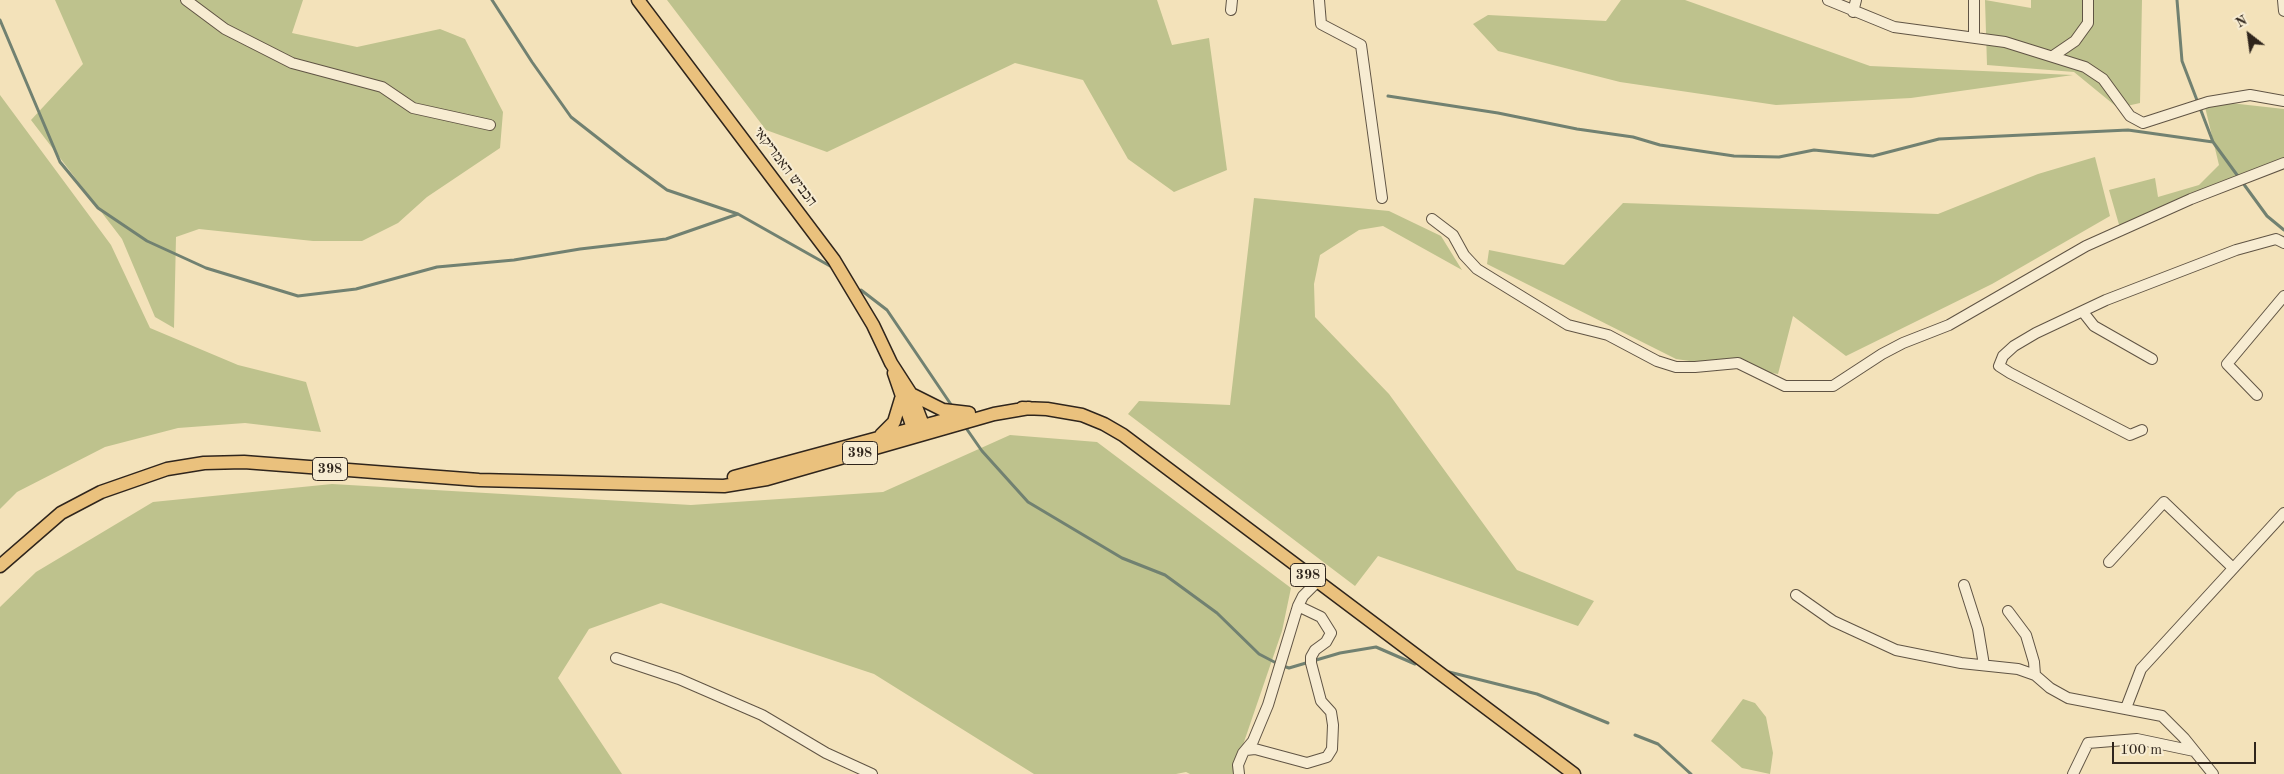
<!DOCTYPE html>
<html>
<head>
<meta charset="utf-8">
<style>
  body { margin:0 }
  #map { position:relative; width:2284px; height:774px; overflow:hidden; background:#f3e2ba; font-family:"Old Standard TT",serif }
  canvas { display:block }
  .north { position:absolute; left:2224px; top:10px; width:50px; height:50px; -webkit-text-stroke:4px #f7ecd2; paint-order:stroke; rotate:330deg; font-size:14px; font-weight:700; line-height:20px; text-align:center; color:#2f251c }
  .north::after { content:''; display:block; margin:auto; width:18px; height:22px; background:#2f251c; clip-path:polygon(50% 0,100% 100%,50% 72%,0 100%) }
  .scale { position:absolute; left:2112px; top:742px; width:144px; height:22px; box-sizing:border-box; border:2px solid #2f251c; border-top:0; padding-left:6px; font-size:15px; line-height:18px; white-space:nowrap; color:#2f251c; -webkit-text-stroke:4px #f7ecd2; paint-order:stroke }
</style>
</head>
<body>
<div id="map">
<canvas width="2284" height="774"></canvas>
<div class="north">N</div>
<div class="scale">100 m</div>
</div>
<script>
const ctx = document.querySelector('canvas').getContext('2d');
ctx.lineJoin = 'round';
function fill(path, color) { ctx.fillStyle = color; ctx.fill(path, 'evenodd'); }
const toPath = rows => new Path2D(rows.map(r => 'M' + r).join(''));
function strokePath(path, color, width, dash) { ctx.strokeStyle = color; ctx.lineWidth = width; ctx.lineCap = dash ? 'butt' : 'round'; ctx.setLineDash(dash || []); ctx.stroke(path); }
function write(font, color, halo, rows, align = 'center') {
  ctx.font = font + ' "Old Standard TT","Frank Ruhl Libre",serif'; ctx.lineWidth = 4; ctx.setLineDash([]); ctx.textBaseline = 'middle'; ctx.strokeStyle = halo; ctx.fillStyle = color; for (const [text, x, y, turn = 0] of rows) {
    ctx.save(); ctx.translate(x, y); ctx.rotate((+turn || 0) * Math.PI / 180); ctx.textAlign = isNaN(turn) ? turn : align; if (halo) ctx.strokeText(text, 0, 0); ctx.fillText(text, 0, 0); ctx.restore();
  }
}
const green = toPath([
  [55,0,303,0,292,33,357,47,440,29,465,39,503,112,500,148,427,197,398,223,362,241,313,241,199,229,176,237,174,328,155,317,122,239,31,120,83,64],
  [667,0,1157,0,1172,45,1209,38,1227,170,1174,192,1128,159,1083,80,1015,63,827,152,766,130],
  [1621,0,1685,0,1870,66,2073,75,1911,98,1776,105,1620,82,1498,51,1473,24,1488,15,1606,21],
  [1985,0,2031,8,2031,0,2142,0,2140,103,2118,108,2074,72,1987,65],
  [0,95,111,245,150,328,238,365,306,382,321,432,245,423,178,428,105,447,17,492,0,509],
  [2230,103,2284,109,2284,161,2120,228,2109,190,2155,178,2158,197,2199,185,2219,165,2205,107],
  [2095,157,2110,216,1992,284,1846,356,1793,316,1778,374,1676,359,1487,264,1489,250,1564,265,1623,203,1938,214,2038,174],
  [1254,198,1389,211,1441,236,1462,270,1383,226,1359,230,1320,255,1314,284,1315,317,1389,394,1517,570,1594,601,1578,626,1378,556,1355,586,1128,414,1139,401,1230,405],
  [1010,435,1097,442,1291,588,1282,631,1233,774,1190,774,1186,772,1176,774,1034,774,874,674,661,603,589,629,558,678,622,774,0,774,0,607,36,572,153,502,332,484,691,505,883,492],
  [1743,699,1755,703,1766,717,1773,753,1770,774,1742,768,1711,741]
]);
const stream = toPath([
  [492,0,532,62,571,117,626,160,667,190,738,214,830,266],
  [2177,0,2182,61,2213,142,2267,216,2284,230],
  [0,20,60,162,98,208,147,241,206,268,298,296,356,289,437,267,514,260,580,249,666,239,738,214],
  [1388,96,1498,113,1577,129,1633,137,1660,145,1734,156,1779,157,1814,150,1873,156,1939,139,2128,130,2213,142],
  [861,290,887,310,952,406],
  [966,428,982,451,1028,502,1122,558,1165,575,1217,613,1259,654,1280,665,1289,668,1340,653,1376,647,1415,664],
  [1449,672,1537,694,1608,723],
  [1635,735,1658,744,1691,774]
]);
const minor = toPath([
  [186,0,225,29,292,63,382,87,413,108,490,125],
  [1319,0,1321,24,1361,45,1382,198],
  [1828,0,1894,27,2005,42,2085,67,2103,79,2130,116,2143,123,2208,102,2250,95,2284,101],
  [1974,0,1974,38],
  [2283,0,2284,11],
  [1231,10,1232,0],
  [1853,12,1856,0],
  [2053,56,2075,41,2088,23,2088,0],
  [1432,219,1453,235,1464,255,1477,269,1568,325,1608,335,1657,361,1676,367,1695,367,1738,363,1785,386,1833,386,1882,354,1903,343,1949,325,2086,246,2191,199,2284,163],
  [2083,312,2094,326,2152,359],
  [2257,395,2227,364,2284,296],
  [2142,430,2130,435,2010,373,1999,366,2003,356,2014,346,2036,333,2106,300,2236,250,2276,239,2284,243],
  [2109,562,2164,502,2233,568],
  [1964,585,1978,629,1984,665],
  [1796,595,1833,621,1896,650,1961,663,2018,669,2035,675,2050,688,2068,698,2162,716,2184,738,2213,774],
  [2008,611,2026,635,2034,662,2035,675],
  [616,658,679,679,762,715,826,753,872,774],
  [2126,708,2141,669,2284,513],
  [1246,750,1255,749,1307,763,1327,757,1332,749,1333,725,1331,712,1321,701,1311,663,1311,657,1315,650,1326,642,1331,633,1321,617,1298,606],
  [1239,774,1238,765,1243,753,1253,741,1268,705,1298,606,1303,596,1317,582],
  [2073,774,2088,743,2137,739,2194,751]
]);
const major = toPath([
  [638,0,834,260,873,325,891,363,911,394,923,425,922,431],
  [894,373,913,428,918,433],
  [911,394,943,410,969,413],
  [1022,408,1047,409,1082,415,1104,424,1123,435,1574,774],
  [881,435,894,422,901,399],
  [734,477,956,417],
  [0,566,61,513,101,492,167,469,204,463,244,462,479,480,724,486,767,479,994,414,1029,408]
]);
const shields = [
  [860,453,35],
  [330,469,35],
  [1308,575,35]
];
const shieldNames = [
  ["398",860,453],
  ["398",330,469],
  ["398",1308,575]
];
const streetNames = [
  ["הכביש האמריקאי",785,167,53]
];
fill(green, '#bec28d');
strokePath(stream, '#718171', 3);
strokePath(minor, '#605444', 12);
strokePath(major, '#2f251c', 15);
strokePath(minor, '#f7ecd2', 10);
strokePath(major, '#eac17d', 12);
for (const [x, y, w] of shields) { const box = new Path2D(); box.roundRect(x - w / 2, y - 11.5, w, 23, 4); ctx.fillStyle = '#f7ecd2'; ctx.fill(box); strokePath(box, '#2f251c', 1); }
write('bold 14px', '#2f251c', null, shieldNames);
write('15px', '#2f251c', '#f7ecd2', streetNames);
</script>
</body>
</html>
